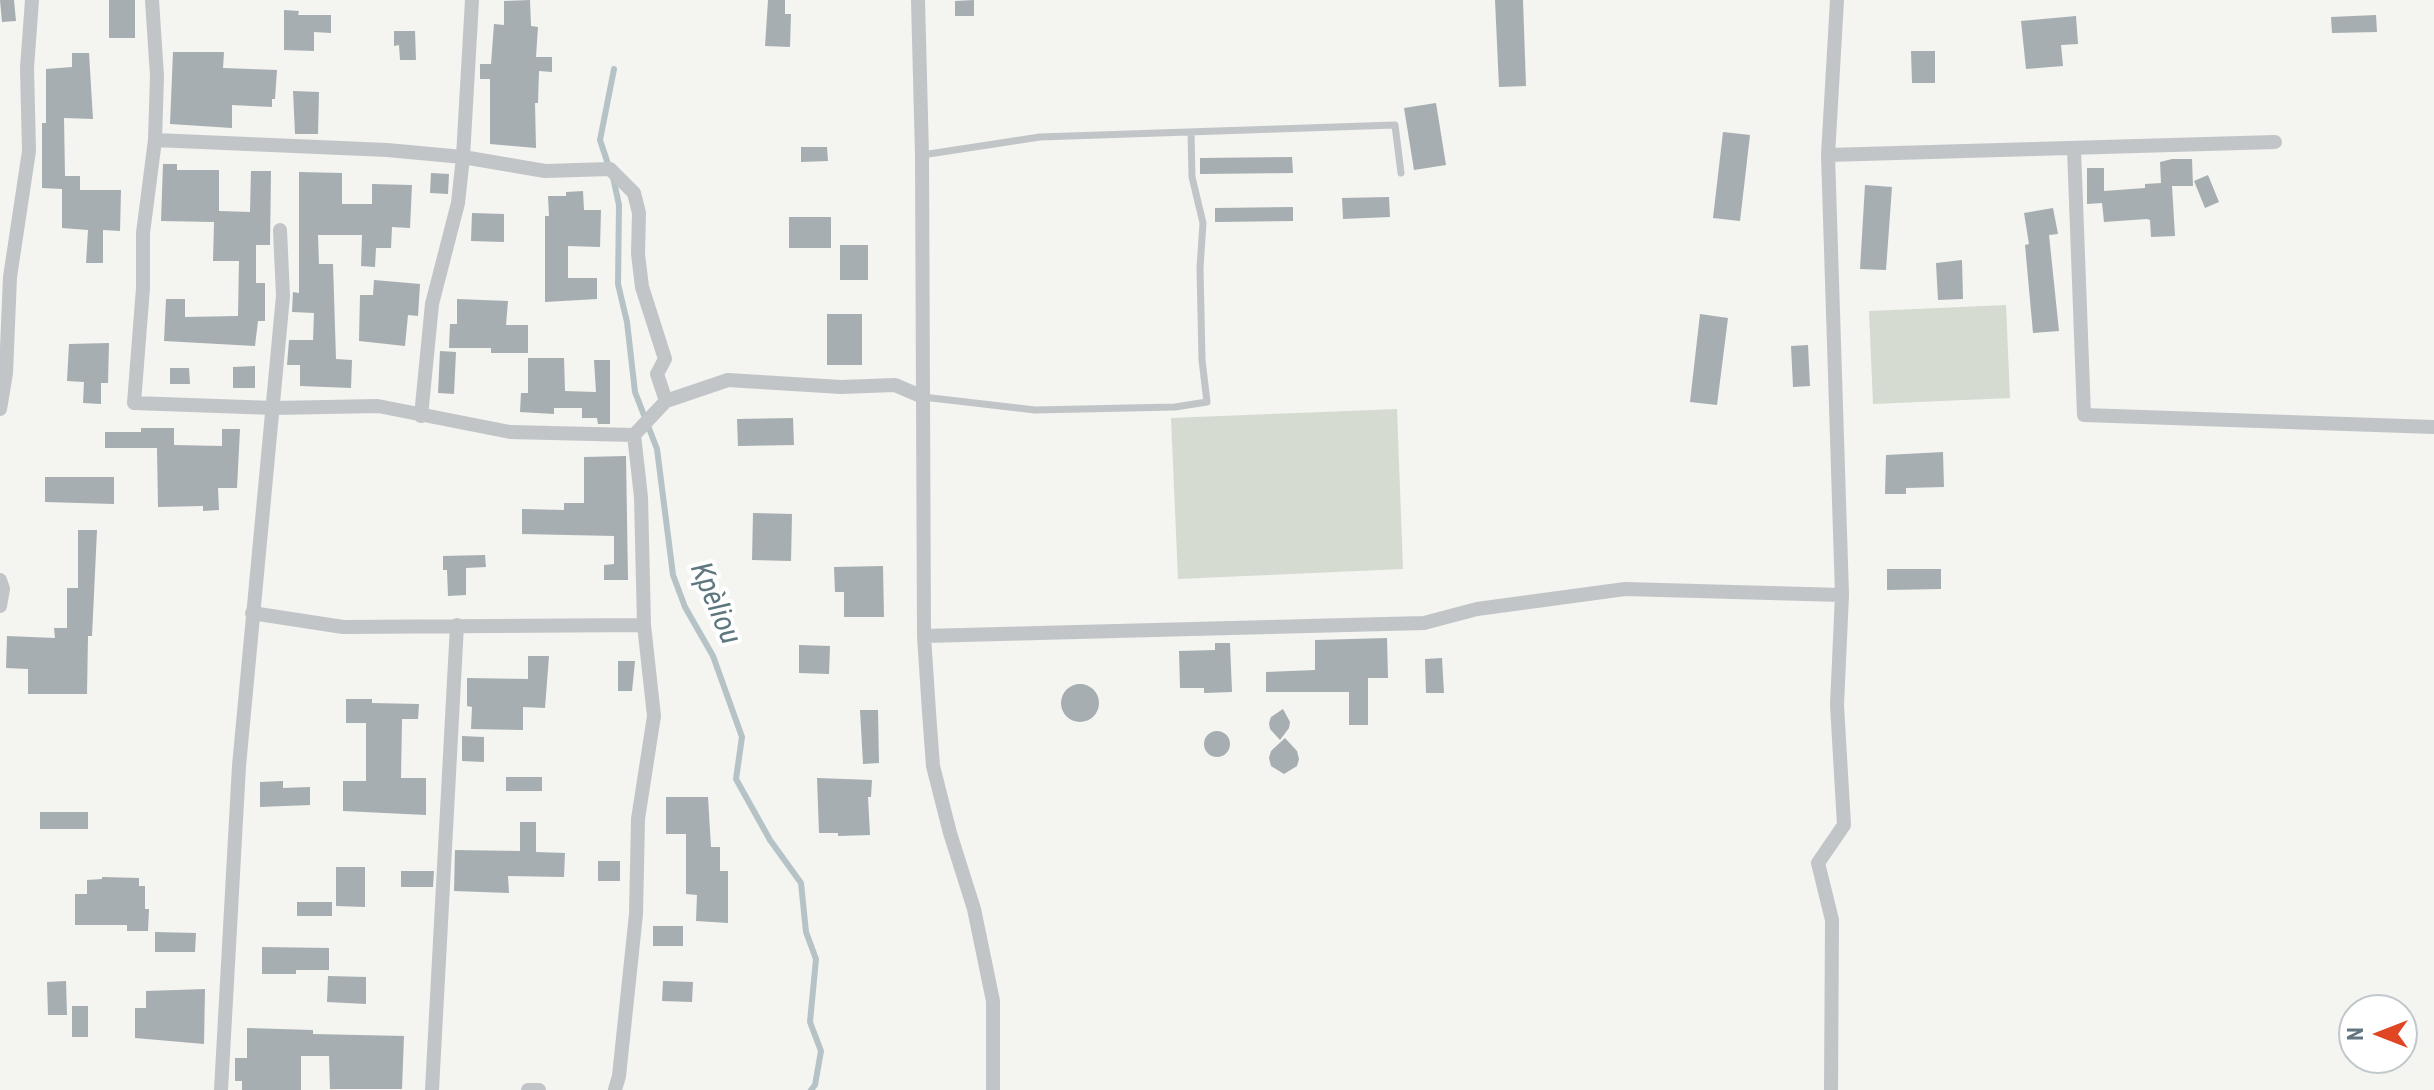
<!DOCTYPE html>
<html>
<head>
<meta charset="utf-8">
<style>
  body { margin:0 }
  #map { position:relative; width:2434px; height:1090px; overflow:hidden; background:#f4f4f0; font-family:"Roboto Condensed",sans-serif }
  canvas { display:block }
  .north { position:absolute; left:2338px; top:994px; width:80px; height:80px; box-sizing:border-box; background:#fff; border:2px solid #c1c8cc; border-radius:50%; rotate:270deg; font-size:22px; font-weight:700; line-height:32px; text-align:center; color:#637580 }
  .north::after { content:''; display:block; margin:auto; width:28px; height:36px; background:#e04623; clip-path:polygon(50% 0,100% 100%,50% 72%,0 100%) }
</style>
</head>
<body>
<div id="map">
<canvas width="2434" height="1090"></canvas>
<div class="north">N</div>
</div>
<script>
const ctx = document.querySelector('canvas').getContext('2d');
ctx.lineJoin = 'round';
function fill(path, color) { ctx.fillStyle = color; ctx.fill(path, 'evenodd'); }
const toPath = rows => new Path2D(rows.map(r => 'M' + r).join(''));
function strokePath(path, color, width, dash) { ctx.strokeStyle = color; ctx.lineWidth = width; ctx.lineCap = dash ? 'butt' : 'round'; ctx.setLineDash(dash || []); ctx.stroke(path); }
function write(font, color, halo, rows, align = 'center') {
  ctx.font = font + ' "Roboto Condensed",sans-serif'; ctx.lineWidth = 8; ctx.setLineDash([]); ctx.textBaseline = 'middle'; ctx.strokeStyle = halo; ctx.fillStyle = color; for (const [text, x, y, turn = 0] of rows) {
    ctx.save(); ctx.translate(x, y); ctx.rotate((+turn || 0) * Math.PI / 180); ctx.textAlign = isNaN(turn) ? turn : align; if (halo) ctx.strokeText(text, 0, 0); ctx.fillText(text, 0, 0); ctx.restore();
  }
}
const green = toPath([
  [2006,305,2010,398,1873,404,1869,311],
  [1397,409,1403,569,1178,579,1171,418]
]);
const stream = toPath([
  [609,167,600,140,614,69],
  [613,177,619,205,618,284,627,322,635,392,657,449,673,575,685,607,713,656,742,737,736,779,770,840,801,883,806,932,816,959,810,1022,821,1051,815,1085,811,1090]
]);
const building = toPath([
  [0,0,14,0,16,21,2,22],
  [109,0,135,0,135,38,109,38],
  [530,0,531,26,538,27,536,57,552,57,552,72,539,71,538,103,535,103,536,148,490,144,490,79,480,79,480,64,491,64,494,24,504,25,504,1],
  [768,0,785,0,785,14,791,14,790,47,765,46],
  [974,0,974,16,955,16,955,1],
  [1495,0,1523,0,1526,86,1499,87],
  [284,10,299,11,298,15,331,15,331,33,314,32,314,51,284,50],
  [2376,15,2377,32,2332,33,2331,17],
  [2076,16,2078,44,2061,45,2063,66,2026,69,2021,21],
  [394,31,415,31,416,60,400,60,399,45,394,46],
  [1911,51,1935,51,1935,83,1912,83],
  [173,52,224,52,223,68,277,70,275,99,272,99,272,107,232,105,232,128,170,124],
  [72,53,89,53,93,119,64,118,65,176,80,176,80,190,121,190,120,231,103,230,103,263,86,263,88,230,62,228,62,189,42,188,42,123,46,123,46,69,72,67],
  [293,91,319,92,318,134,295,134],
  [1436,103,1446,165,1414,170,1404,108],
  [1723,132,1750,135,1740,221,1713,218],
  [801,147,827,147,828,161,801,162],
  [1292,157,1293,173,1200,174,1200,158],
  [2172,159,2192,159,2193,186,2172,186,2175,236,2151,237,2150,220,2147,219,2104,222,2102,203,2087,204,2087,168,2104,168,2104,191,2145,188,2145,184,2161,183,2160,162],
  [163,164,177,164,177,170,219,170,219,211,250,212,251,171,271,171,270,245,256,245,256,283,265,283,265,321,258,321,255,346,164,341,166,299,185,299,185,317,238,316,239,261,213,261,214,222,161,221],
  [299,172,342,173,342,204,372,204,372,184,412,185,410,228,392,227,391,248,376,248,375,267,361,266,362,235,318,235,319,264,333,264,336,359,352,360,351,388,300,386,300,365,287,365,289,340,313,340,314,313,292,312,293,292,299,293],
  [431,173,449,174,448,194,430,193],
  [2208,175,2219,202,2205,208,2194,181],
  [1865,185,1892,187,1886,270,1860,269],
  [583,191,584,210,601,210,600,247,568,246,568,278,597,278,597,299,545,302,545,216,549,216,548,196,566,196,566,192],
  [1389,197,1390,217,1343,219,1342,198],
  [1293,207,1293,221,1215,222,1215,208],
  [2053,208,2058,234,2049,235,2059,331,2033,333,2025,245,2029,244,2024,213],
  [472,213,504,214,504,242,471,241],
  [789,217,831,217,831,248,789,248],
  [840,245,868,245,868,280,840,280],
  [1962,260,1963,299,1938,300,1936,263],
  [374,280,420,284,418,316,408,315,405,346,359,341,360,295,373,295],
  [457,299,508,301,506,325,528,325,528,353,491,353,491,348,449,348,450,324,457,324],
  [827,314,862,314,862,365,827,365],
  [1700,314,1728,318,1717,405,1690,402],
  [109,343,108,383,101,383,101,404,83,403,84,382,67,381,69,344],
  [1808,345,1810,386,1793,387,1791,346],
  [440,351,456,352,454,394,438,393],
  [528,358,564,358,565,391,596,392,594,360,610,360,610,424,598,424,597,418,582,418,582,408,554,408,554,414,520,412,521,393,528,393],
  [255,366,255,388,233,388,233,367],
  [170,368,189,368,190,384,170,384],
  [793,418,794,445,738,446,737,419],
  [141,428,174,428,174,445,222,446,222,429,240,429,237,488,218,488,219,510,203,511,203,506,158,507,157,448,105,448,105,432,141,432],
  [1943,452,1944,487,1906,488,1906,494,1885,494,1886,455],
  [626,456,628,580,604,580,604,565,614,564,614,536,522,534,522,509,564,510,564,503,584,503,584,457],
  [45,477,114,477,114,504,45,502],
  [753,513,792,514,791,561,752,560],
  [78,530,97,530,92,636,88,636,87,694,28,694,28,669,6,668,7,636,55,638,54,628,67,628,67,588,78,588],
  [485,555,486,567,466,568,466,595,448,596,447,570,443,570,443,556],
  [883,566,884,617,844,617,844,592,835,592,834,567],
  [1887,569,1941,569,1941,589,1887,590],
  [1387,638,1388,678,1368,678,1368,725,1349,725,1349,692,1266,692,1266,672,1315,670,1315,640],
  [1215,643,1230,643,1232,692,1204,693,1204,688,1180,688,1179,651,1215,650],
  [799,645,830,646,829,674,799,673],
  [528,656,549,656,545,708,523,707,523,730,471,729,472,707,467,706,467,678,528,679],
  [1442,658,1444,693,1426,693,1425,659],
  [618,661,635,661,632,691,618,691],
  '1061 703a19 19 0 1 1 38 0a19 19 0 1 1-38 0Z',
  [346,699,372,699,372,703,419,704,418,719,402,719,401,778,426,778,426,815,343,811,343,781,366,781,366,723,346,723],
  [1283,709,1290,722,1289,728,1280,740,1270,729,1269,723,1271,717],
  [860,710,878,710,879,763,863,764],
  '1204 744a13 13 0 1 1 26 0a13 13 0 1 1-26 0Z',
  [462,736,484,737,484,762,462,761],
  [1285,738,1297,751,1299,759,1297,766,1284,774,1271,766,1269,758,1271,751],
  [506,777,542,777,542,791,506,791],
  [817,778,872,780,871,797,868,797,870,835,838,836,838,833,819,833],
  [283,781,283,788,310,787,310,805,260,807,260,782],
  [666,797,708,797,711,847,720,847,720,871,728,871,728,923,696,921,697,895,686,894,686,834,666,834],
  [40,812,88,812,88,829,40,829],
  [520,822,536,822,536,852,565,853,564,877,508,876,509,893,454,891,455,850,520,851],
  [598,861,620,861,620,881,598,881],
  [336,867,365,867,365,907,336,906],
  [401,871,434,871,433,887,401,887],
  [102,877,139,878,139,886,145,886,145,909,149,909,148,931,127,931,127,925,75,925,75,894,87,894,87,880,102,879],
  [297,902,332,902,332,916,297,916],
  [653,926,683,926,683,946,653,946],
  [155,932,196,933,195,952,155,952],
  [262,947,329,948,329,970,296,970,296,974,262,974],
  [328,976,366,977,366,1004,327,1002],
  [66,981,67,1015,48,1015,47,982],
  [663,981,693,982,692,1002,662,1001],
  [205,989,204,1044,135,1038,135,1008,146,1008,146,991],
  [72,1006,88,1006,88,1037,72,1037],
  [247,1028,313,1030,313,1034,404,1036,402,1089,330,1089,329,1056,301,1056,301,1090,242,1090,242,1081,235,1081,235,1058,247,1058]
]);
const lane = toPath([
  [922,155,1040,137,1395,125,1401,173],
  [923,397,1035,410,1175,407,1207,402,1202,360,1200,268,1203,223,1192,177,1191,132]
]);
const street = toPath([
  [152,0,157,76,155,140,143,233,143,288,134,403,274,408,378,406,510,432,634,435,666,401,728,380,841,387,895,385,923,397],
  [918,0,922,155,924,636,929,712,933,766,950,833,974,909,993,1001,993,1090],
  [155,140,387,150,463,157,545,171,610,169,634,193,639,213,638,254,642,287,665,359,657,374,666,401],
  [2074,149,2084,415,2434,427],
  [1828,155,2275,142],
  [0,409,6,373,10,277,29,151,27,68,32,0],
  [421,416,432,304,458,203,463,157,472,0],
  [0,580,3,589,0,606],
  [252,613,343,627,644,625],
  [924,636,1424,623,1477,609,1625,589,1842,595],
  [221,1090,239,766,283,296,280,230],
  [432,1090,457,625],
  [528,1090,539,1090],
  [615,1090,619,1076,636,914,638,819,654,716,644,625,641,497,634,435],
  [1831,1090,1832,920,1818,863,1844,825,1837,705,1842,595,1828,155,1837,0]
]);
const waterNames = [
  ["Kpèliou",714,604,67]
];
fill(green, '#d5dbd1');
strokePath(stream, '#b6c3c6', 6);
fill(building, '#a6aeb2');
strokePath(lane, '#c1c5c8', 7);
strokePath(street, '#c1c5c8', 14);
write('italic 30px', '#5f777e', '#fff', waterNames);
</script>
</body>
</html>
